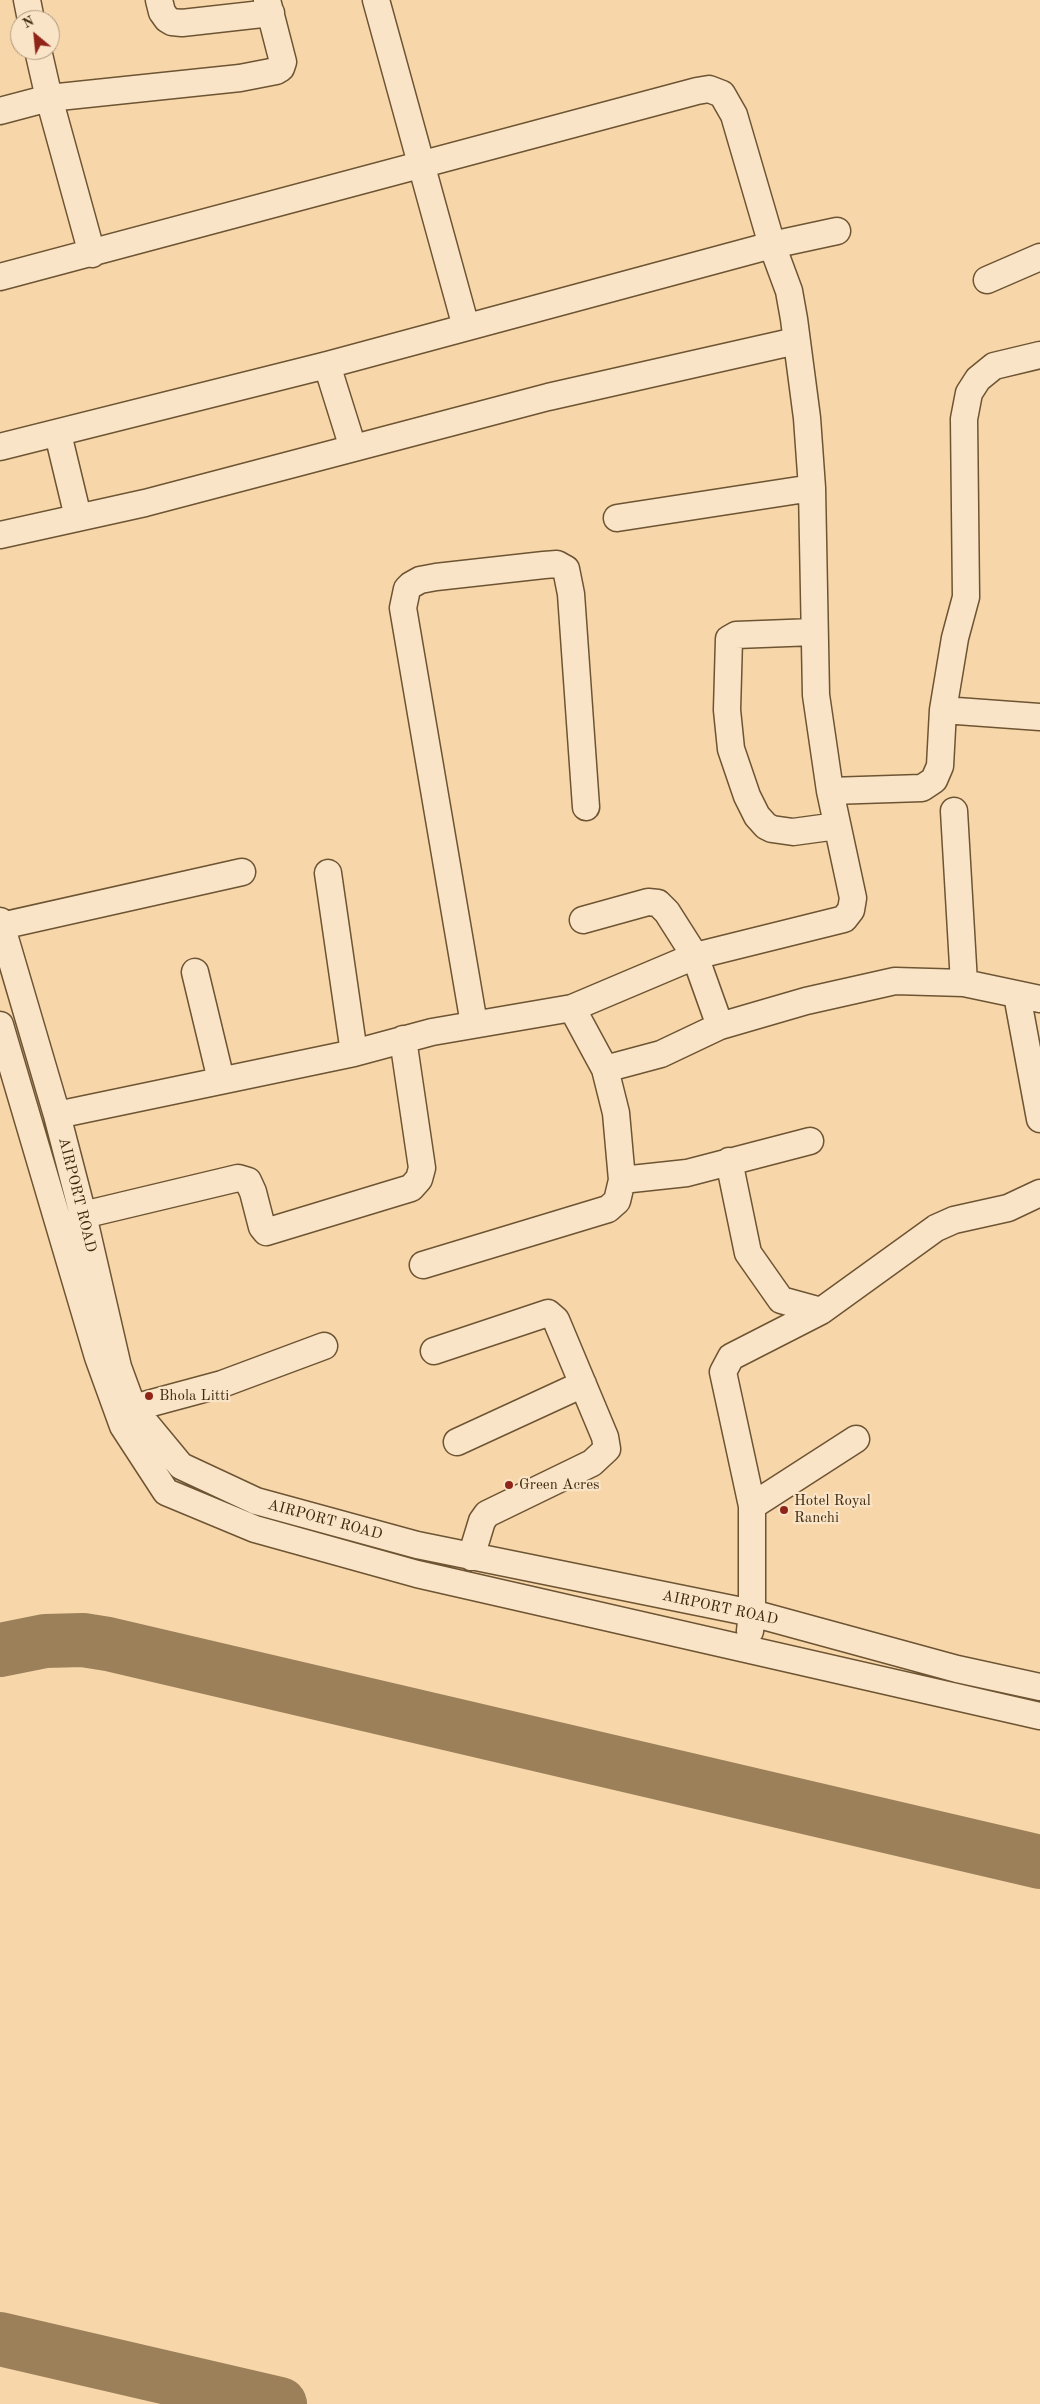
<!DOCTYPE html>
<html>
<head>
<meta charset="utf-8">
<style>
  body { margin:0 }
  #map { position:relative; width:1040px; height:2404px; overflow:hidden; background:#f7d6aa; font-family:"Old Standard TT",serif }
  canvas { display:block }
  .north { position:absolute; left:10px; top:10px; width:50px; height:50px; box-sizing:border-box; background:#fae4c8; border:1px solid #af997c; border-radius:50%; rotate:332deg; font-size:14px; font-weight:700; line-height:20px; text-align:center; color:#3f290a }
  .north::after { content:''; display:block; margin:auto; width:18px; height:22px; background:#8f2418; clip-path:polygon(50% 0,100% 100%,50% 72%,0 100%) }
</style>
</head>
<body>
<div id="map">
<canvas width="1040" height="2404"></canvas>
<div class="north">N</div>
</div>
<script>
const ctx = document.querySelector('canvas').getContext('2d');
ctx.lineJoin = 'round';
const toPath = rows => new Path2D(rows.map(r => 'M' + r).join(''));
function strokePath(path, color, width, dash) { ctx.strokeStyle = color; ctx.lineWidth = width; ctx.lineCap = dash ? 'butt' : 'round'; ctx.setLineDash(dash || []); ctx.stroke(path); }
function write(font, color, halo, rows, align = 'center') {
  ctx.font = font + ' "Old Standard TT",serif'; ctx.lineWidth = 4.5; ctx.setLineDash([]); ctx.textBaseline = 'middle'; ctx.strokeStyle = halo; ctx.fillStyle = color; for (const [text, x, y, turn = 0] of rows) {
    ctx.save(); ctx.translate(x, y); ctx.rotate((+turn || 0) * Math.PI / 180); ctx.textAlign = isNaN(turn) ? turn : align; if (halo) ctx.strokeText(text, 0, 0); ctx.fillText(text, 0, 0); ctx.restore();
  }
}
const taxiway = toPath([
  [0,1650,45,1641,83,1640,108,1644,1040,1862],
  [0,2339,280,2404]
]);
const minor = toPath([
  [27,0,31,20],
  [159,0,162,12,167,19,172,22,182,23,271,13],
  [376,0,466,327],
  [38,50,49,98,92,254],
  [0,111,49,98,240,78,276,71,281,68,283,62,267,0],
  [0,277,697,91,709,89,722,94,734,115,772,245,789,291,794,319,807,418,812,488,816,695,830,791,853,898,851,910,844,919,695,956,667,912,658,903,648,902,583,920],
  [987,280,1040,257],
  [327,365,353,448],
  [58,434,78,517],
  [0,447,327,365,772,245,837,231],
  [617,518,812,488],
  [0,535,145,503,548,397,796,341],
  [814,632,736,635,729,639,727,710,731,749,747,796,757,816,766,826,772,829,793,832,837,826],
  [943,710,1040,717],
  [830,791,922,788,934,780,940,766,943,710,955,638,966,597,964,419,969,393,978,379,994,366,1040,355],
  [954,811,964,983],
  [328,873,354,1053],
  [0,921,57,1115,83,1215,118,1367,133,1408,181,1466,256,1501,417,1545,752,1613,957,1669,1040,1687],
  [1,926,242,872],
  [195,972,221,1080],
  [1017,995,1040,1119],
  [474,1024,403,608,407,589,411,585,420,580,436,577,544,565,557,564,566,569,571,594,586,807],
  [0,1025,98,1357,123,1426,166,1492,255,1529,417,1574,1040,1716],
  [605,1069,661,1054,720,1026,806,1001,895,981,964,983,1040,999],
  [57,1115,354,1053,432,1032,572,1008,695,956,720,1026],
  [729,1161,748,1253,781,1300,821,1311],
  [622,1180,687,1173,810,1141],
  [83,1215,238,1178,248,1181,253,1192,262,1227,266,1232,411,1188,419,1179,422,1168,403,1039],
  [423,1265,608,1209,617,1201,622,1180,616,1113,605,1069,572,1008],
  [434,1351,548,1313,556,1320,605,1437,607,1449,592,1463,487,1514,482,1521,471,1557],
  [133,1408,222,1384,324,1346],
  [457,1442,583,1384],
  [752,1506,723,1372,731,1357,821,1311,936,1228,954,1220,1008,1208,1040,1193],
  [750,1631,752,1613,752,1506,856,1439]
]);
const markers = [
  [149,1396,5,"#8f2418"],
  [509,1485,5,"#8f2418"],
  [784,1510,5,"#8f2418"]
];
const streetNames = [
  ["AIRPORT ROAD",77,1195,76],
  ["AIRPORT ROAD",325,1520,15],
  ["AIRPORT ROAD",720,1608,12]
];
const poiNames = [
  ["Bhola Litti",159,1396],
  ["Green Acres",519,1485],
  ["Hotel Royal",794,1501],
  ["Ranchi",794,1518]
];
strokePath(taxiway, '#9b805a', 54);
strokePath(minor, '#6d5432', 29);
strokePath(minor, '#fae4c8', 26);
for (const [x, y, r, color] of markers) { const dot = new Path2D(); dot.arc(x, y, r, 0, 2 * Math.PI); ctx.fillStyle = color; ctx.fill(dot); strokePath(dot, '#fae4c8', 2); }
write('15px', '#3f290a', '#fae4c8', streetNames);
write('15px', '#3f290a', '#fae4c8', poiNames, 'left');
</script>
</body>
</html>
